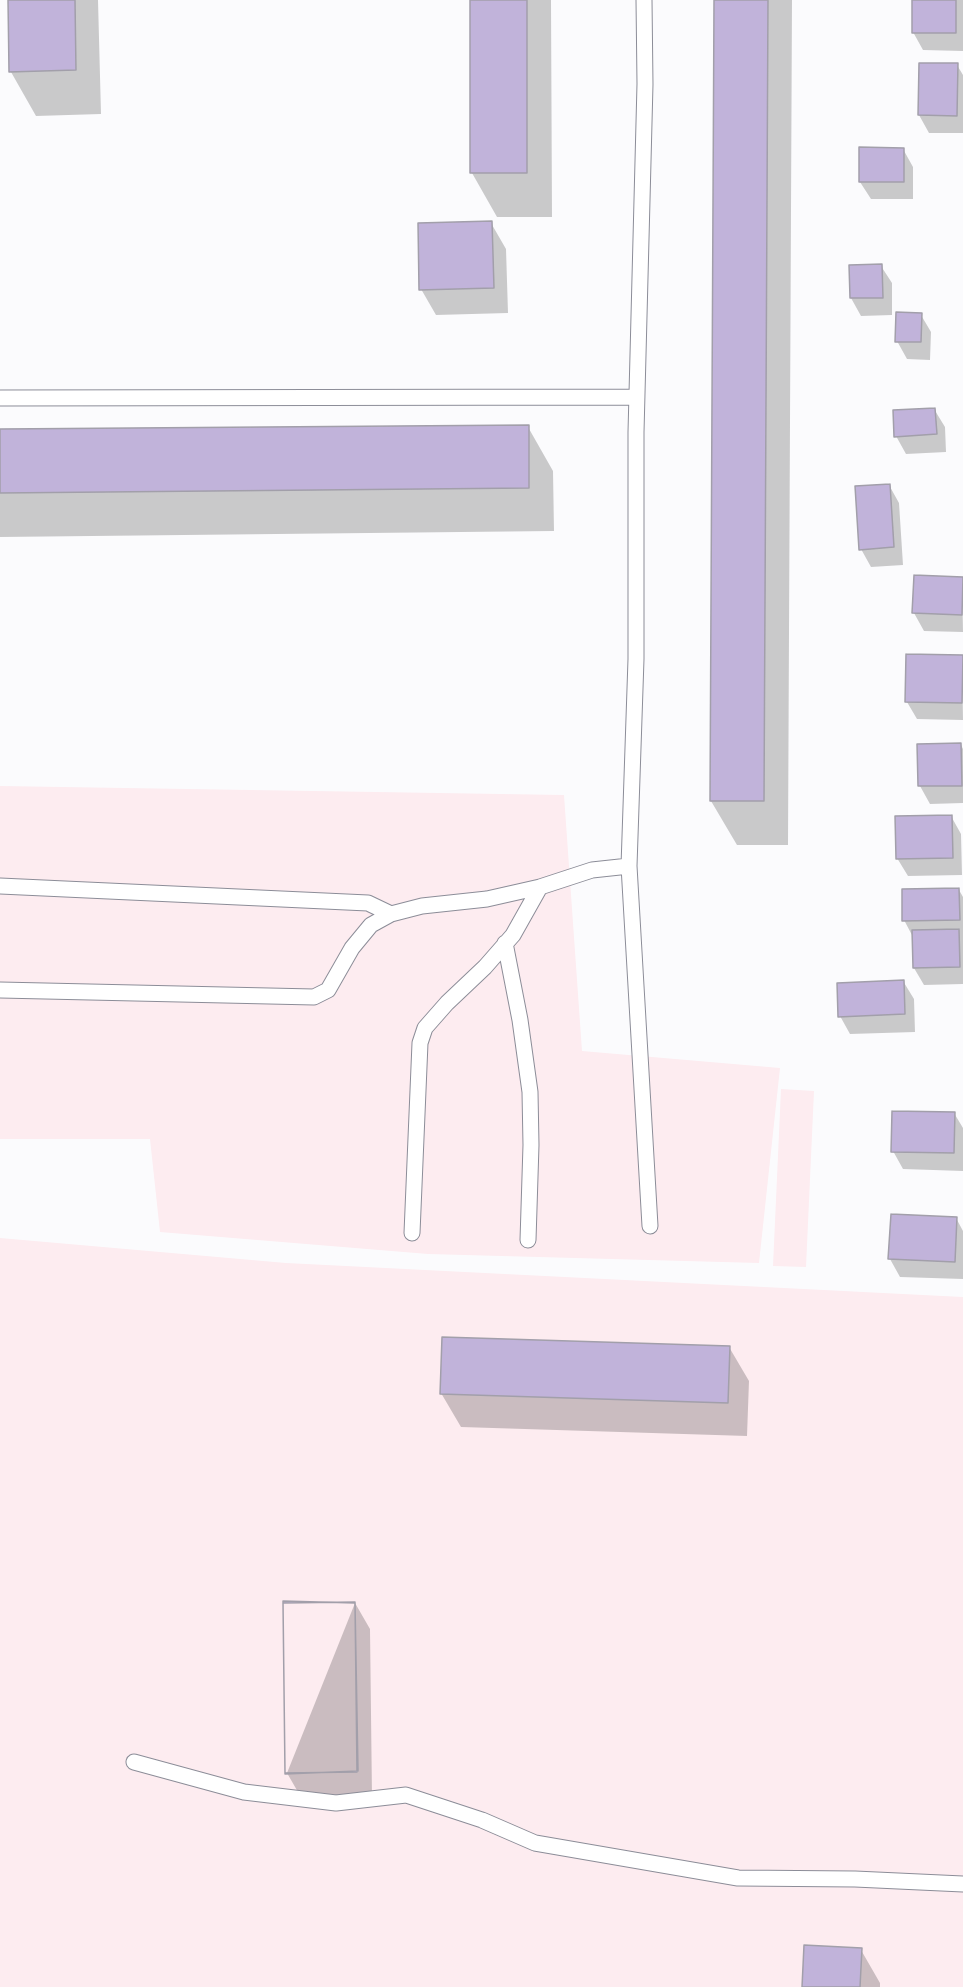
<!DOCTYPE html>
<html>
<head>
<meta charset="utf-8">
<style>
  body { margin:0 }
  canvas { display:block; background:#fbfbfd }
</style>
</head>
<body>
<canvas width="963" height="1987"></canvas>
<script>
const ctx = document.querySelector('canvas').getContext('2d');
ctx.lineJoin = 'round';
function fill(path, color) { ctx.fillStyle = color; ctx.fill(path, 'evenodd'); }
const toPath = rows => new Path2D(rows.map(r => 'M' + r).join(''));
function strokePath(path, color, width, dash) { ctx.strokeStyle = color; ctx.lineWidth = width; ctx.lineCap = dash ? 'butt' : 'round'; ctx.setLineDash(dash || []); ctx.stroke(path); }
const industrial = toPath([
  [0,786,564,795,582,1051,780,1068,759,1263,428,1254,160,1232,150,1139,0,1139],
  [781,1089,814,1091,806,1267,773,1266],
  [0,1238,286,1263,963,1297,963,1987,0,1987]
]);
const shadow = toPath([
  [9,0,98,0,101,114,36,116,11,72],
  [471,0,551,0,552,217,497,217,472,173],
  [715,0,792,0,788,845,737,845,711,801],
  [913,0,963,0,963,51,923,50,913,32],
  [957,65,963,75,963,133,929,133,919,115],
  [903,149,913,167,913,199,871,199,860,182],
  [491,223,506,249,508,313,436,315,421,289],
  [851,266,881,266,892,283,892,315,861,316,851,298],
  [921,315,931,332,930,360,907,359,897,341],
  [934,409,945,427,946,452,906,454,896,436],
  [528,427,553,471,554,531,0,537,0,431],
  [889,485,899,503,903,565,871,567,861,549],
  [962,578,963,632,924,631,914,613],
  [962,657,963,720,917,719,907,702],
  [919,745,961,745,963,749,963,803,930,804,920,786],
  [951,816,961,834,962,875,908,876,897,858],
  [959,890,963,897,963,984,924,985,914,968,913,937,904,920],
  [903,981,914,999,915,1032,850,1034,840,1016],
  [954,1113,963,1128,963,1171,903,1169,893,1151],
  [956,1218,963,1231,963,1279,900,1277,890,1259],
  [729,1347,749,1381,747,1436,461,1427,441,1393],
  [355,1603,370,1629,372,1797,302,1799,287,1773],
  [861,1950,880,1983,880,1987,803,1987]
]);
const building = toPath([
  [8,0,75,0,76,70,9,72,8,0],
  [470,0,527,0,527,173,470,173,470,0],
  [714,0,768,0,764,801,710,801,714,0],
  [912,0,956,0,956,33,912,33,912,0],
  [919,63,958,63,957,116,918,115,919,63],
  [859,147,904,148,904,182,859,182,859,147],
  [492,221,494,288,419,290,418,223,492,221],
  [882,264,883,298,850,298,849,265,882,264],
  [896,312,922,313,921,342,895,342,896,312],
  [935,408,937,434,894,437,893,410,935,408],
  [529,425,529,488,0,493,0,429,529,425],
  [890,484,894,547,859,550,855,486,890,484],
  [914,575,963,577,962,615,912,613,914,575],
  [906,654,963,655,962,703,905,702,906,654],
  [961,743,962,786,918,786,917,744,961,743],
  [952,815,953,858,896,859,895,816,952,815],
  [959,888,960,920,902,921,902,889,959,888],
  [959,929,960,967,913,968,912,930,959,929],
  [904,980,905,1014,838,1017,837,983,904,980],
  [892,1111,955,1112,954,1153,891,1152,892,1111],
  [891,1214,957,1217,955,1262,888,1259,891,1214],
  [442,1337,730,1346,728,1403,440,1394,442,1337],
  [283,1601,355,1603,358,1771,285,1774,283,1601],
  [355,1602,357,1772,285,1773,283,1603,355,1602],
  [804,1945,862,1948,860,1987,802,1987,804,1945]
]);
const lane = toPath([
  [644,0,645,84,636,432,636,659,629,866,650,1226],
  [0,398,637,397],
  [0,886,368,903,391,914],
  [505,943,520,1020,530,1092,531,1145,528,1240],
  [0,990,314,997,328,990,352,948,371,925,391,914,422,906,487,899,540,887,592,870,629,866],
  [412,1233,420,1043,425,1028,447,1003,485,967,513,935,540,887],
  [134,1762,244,1792,336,1803,406,1795,482,1820,535,1843,738,1878,855,1879,963,1884]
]);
fill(industrial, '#fdecf0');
fill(shadow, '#0003');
fill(building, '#c1b3da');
strokePath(building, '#a29faa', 1.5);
strokePath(lane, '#8c8d98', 17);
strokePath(lane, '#fff', 15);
</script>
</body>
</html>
